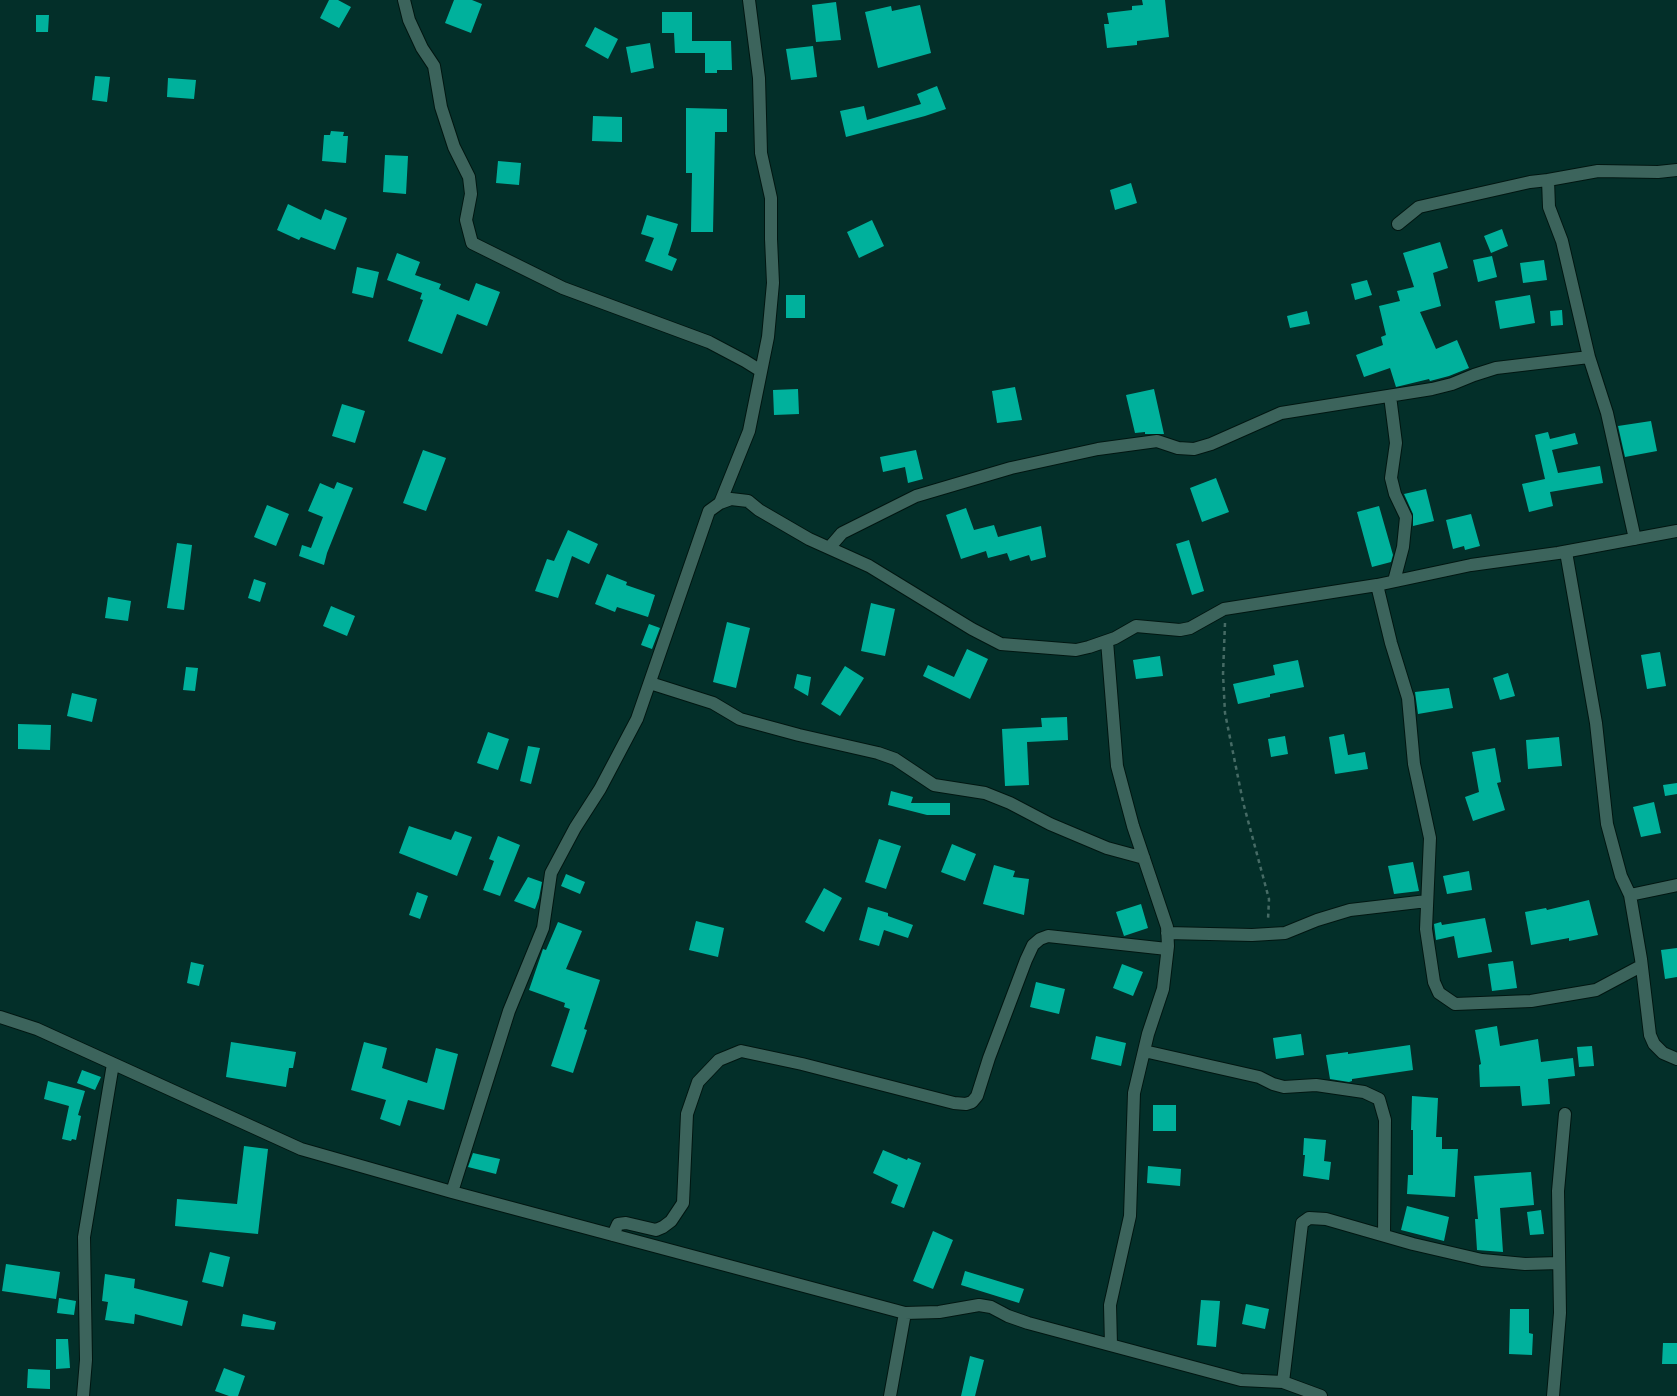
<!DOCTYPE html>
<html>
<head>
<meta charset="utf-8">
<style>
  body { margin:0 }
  canvas { display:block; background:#032f29 }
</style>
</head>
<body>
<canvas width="1677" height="1396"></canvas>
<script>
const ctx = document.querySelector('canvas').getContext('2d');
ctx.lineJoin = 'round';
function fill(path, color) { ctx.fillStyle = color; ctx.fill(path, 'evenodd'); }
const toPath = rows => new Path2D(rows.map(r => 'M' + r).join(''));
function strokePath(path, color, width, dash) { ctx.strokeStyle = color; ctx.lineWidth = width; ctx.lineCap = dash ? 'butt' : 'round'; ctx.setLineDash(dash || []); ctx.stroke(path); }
const building = toPath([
  [329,0,338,0,351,7,339,28,320,18],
  [454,0,472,0,482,4,471,33,445,23],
  [1142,0,1165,0,1169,37,1137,41,1137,45,1107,48,1104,24,1109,24,1107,13,1132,10,1132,6,1143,5],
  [836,2,841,40,816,42,812,5],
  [920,5,931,53,878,68,865,12,891,6,892,11],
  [662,12,692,12,692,41,731,41,732,70,717,70,717,73,705,73,705,53,675,53,674,33,662,33],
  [36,15,49,15,48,32,36,32],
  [595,27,618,39,608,59,585,46],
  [650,43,654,68,631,73,626,47],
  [813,46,817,77,791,80,786,49],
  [95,76,110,77,107,102,92,100],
  [168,78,196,80,194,99,167,97],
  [937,86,946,109,925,116,846,137,840,111,864,106,867,120,921,104,917,94],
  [686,108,727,109,727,132,715,132,713,232,691,232,692,173,686,173],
  [593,116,622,117,622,142,592,141],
  [331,131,344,132,343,136,348,136,346,163,322,161,324,135,330,135],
  [385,155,408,156,406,194,383,192],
  [498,161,521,163,519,185,496,183],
  [1131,183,1137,203,1115,210,1110,190],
  [288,204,321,220,325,209,347,218,335,250,301,237,299,240,277,230],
  [647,215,678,224,668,255,677,259,672,271,645,261,654,238,641,234],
  [872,220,884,246,859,258,847,232],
  [1502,229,1508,246,1491,253,1484,236],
  [1440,242,1448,268,1433,273,1441,306,1420,312,1436,349,1457,340,1469,368,1449,376,1430,381,1429,379,1396,387,1390,368,1364,377,1356,355,1383,345,1381,337,1386,335,1379,306,1400,301,1397,291,1414,287,1403,253],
  [397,253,420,262,415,275,441,284,439,289,469,301,476,283,500,292,487,326,457,314,442,354,408,341,423,300,420,299,422,293,387,280],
  [1492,256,1497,277,1478,282,1473,260],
  [1544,260,1547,280,1523,283,1520,263],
  [357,267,379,272,373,298,352,293],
  [1367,280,1372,295,1355,300,1351,284],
  [786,295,805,295,805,318,786,318],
  [1530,295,1535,323,1500,329,1495,301],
  [1562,310,1563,325,1551,326,1550,311],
  [1307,311,1310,324,1290,328,1287,316],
  [1015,387,1022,420,997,423,992,391],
  [798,389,799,414,774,415,773,390],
  [1154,389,1164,434,1145,434,1145,432,1135,433,1126,395],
  [342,404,365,411,355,443,332,436],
  [1651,421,1657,451,1625,457,1618,426],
  [1548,432,1550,439,1575,433,1578,444,1552,450,1558,473,1600,466,1603,483,1550,492,1553,506,1529,512,1522,484,1545,479,1535,435],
  [423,450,446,458,426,511,403,503],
  [916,450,923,479,908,483,905,467,883,472,880,457],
  [1216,478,1229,512,1202,522,1190,488],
  [337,482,353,488,327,553,324,565,299,556,302,545,311,548,323,517,308,511,320,483,334,489],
  [1426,489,1434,521,1413,526,1413,514,1404,494],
  [267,505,289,514,276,546,254,537],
  [1379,506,1393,555,1391,562,1372,567,1357,512],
  [966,508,974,530,994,525,998,537,1041,526,1046,557,1031,561,1029,555,1010,561,1007,553,988,558,986,551,961,559,946,515],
  [1471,514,1480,546,1465,550,1464,546,1453,549,1446,520],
  [568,530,598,544,589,564,572,556,558,598,535,591,547,559,554,561],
  [1189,540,1204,591,1192,595,1176,544],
  [177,543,192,545,184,610,167,608],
  [607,574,627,582,626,585,655,595,648,617,617,607,615,612,595,604],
  [254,579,266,583,260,602,248,598],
  [108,597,131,601,128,621,105,618],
  [871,603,895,609,885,656,861,651],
  [331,606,355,616,347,636,323,626],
  [727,622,750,628,736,688,713,682],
  [649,624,660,628,652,649,641,645],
  [967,649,988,659,970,699,923,676,928,665,954,677],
  [1660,652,1666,686,1647,689,1641,655],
  [1160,656,1163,676,1136,679,1133,660],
  [1298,660,1304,687,1270,694,1270,697,1238,704,1233,684,1275,675,1273,665],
  [845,666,864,678,840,716,821,704],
  [186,667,198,668,195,691,183,690],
  [1508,673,1515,696,1500,700,1493,678],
  [797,674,811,677,808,696,794,688],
  [1449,688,1453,708,1418,714,1415,692],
  [72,693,97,699,92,722,67,716],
  [1067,717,1068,740,1027,742,1029,785,1005,786,1002,729,1042,727,1041,718],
  [18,724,51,725,50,750,18,749],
  [488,732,509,739,498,770,477,763],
  [1344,734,1348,755,1365,752,1368,769,1335,774,1329,737],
  [1285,736,1288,754,1271,757,1268,739],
  [1559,737,1562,766,1528,769,1526,740],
  [528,746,540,748,531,784,520,781],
  [1495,748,1501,782,1497,783,1505,810,1473,821,1465,797,1479,792,1472,752],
  [1677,783,1677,794,1665,796,1663,785],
  [891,791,913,797,911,803,950,803,950,815,927,815,888,805],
  [1654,802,1661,833,1641,837,1633,807],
  [409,826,451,840,455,831,472,837,457,876,399,853],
  [498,836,520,845,500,896,483,890,494,861,489,859],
  [879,839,901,846,886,889,865,882],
  [952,844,976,854,965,881,941,872],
  [1413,862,1419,891,1394,894,1388,866],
  [994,865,1015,871,1013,877,1029,879,1024,915,983,904],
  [1469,871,1472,890,1447,894,1443,876],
  [566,874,585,882,580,894,561,886],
  [528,877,542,882,539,898,535,909,514,901],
  [824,888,842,898,824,932,805,922],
  [417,892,428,896,420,919,409,915],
  [1589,900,1598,935,1569,941,1569,938,1531,945,1525,912,1546,908,1547,910],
  [1141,904,1148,928,1124,936,1116,912],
  [868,907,888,913,888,916,913,925,908,938,884,930,879,946,859,940],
  [1485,918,1492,952,1458,958,1454,936,1436,940,1434,924,1441,922,1442,925],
  [696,921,724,928,718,957,689,950],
  [558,922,582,931,566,969,600,980,584,1029,587,1030,573,1073,551,1066,570,1009,564,1007,565,1003,529,990,543,949,546,950],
  [1677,948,1677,977,1665,979,1661,950],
  [1513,961,1517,988,1492,991,1488,964],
  [191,962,204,965,199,986,187,983],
  [1122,964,1143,972,1133,996,1113,988],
  [1036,982,1065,989,1059,1014,1030,1007],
  [1497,1026,1500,1046,1538,1039,1541,1062,1573,1058,1575,1076,1548,1079,1550,1104,1522,1106,1520,1086,1480,1087,1479,1065,1481,1064,1475,1030],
  [1301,1034,1304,1055,1276,1059,1273,1038],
  [1096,1036,1126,1043,1121,1066,1091,1059],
  [231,1042,296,1052,293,1068,289,1068,286,1087,226,1077],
  [364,1042,387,1048,382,1068,427,1083,436,1048,458,1054,444,1110,408,1100,400,1126,380,1119,386,1100,351,1090],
  [1410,1045,1413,1070,1352,1079,1352,1081,1349,1082,1330,1079,1326,1055,1348,1052,1348,1054],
  [1592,1046,1594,1066,1579,1067,1577,1047],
  [82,1070,101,1077,95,1090,77,1083],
  [48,1081,85,1091,78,1115,81,1116,76,1140,72,1139,71,1141,62,1139,69,1106,44,1099],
  [1412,1096,1438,1098,1436,1137,1442,1137,1442,1149,1458,1149,1455,1197,1407,1194,1408,1175,1413,1175,1413,1130,1411,1130],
  [1153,1105,1176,1105,1176,1131,1153,1131],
  [1304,1138,1326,1140,1324,1161,1331,1162,1329,1180,1303,1176,1305,1155,1303,1155],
  [244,1146,268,1149,258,1234,175,1226,177,1199,237,1204],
  [883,1150,907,1160,908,1158,921,1163,904,1208,891,1203,898,1185,873,1173],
  [473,1153,500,1159,496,1174,468,1167],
  [1148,1166,1181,1169,1180,1186,1147,1183],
  [1531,1172,1534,1205,1500,1208,1503,1252,1477,1250,1475,1219,1478,1219,1474,1176],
  [1407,1206,1449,1217,1444,1241,1401,1230],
  [1541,1210,1544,1234,1530,1235,1527,1212],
  [933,1231,953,1240,933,1289,913,1281],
  [210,1252,230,1257,223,1287,202,1282],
  [6,1264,60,1272,56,1299,2,1291],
  [965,1271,1024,1289,1019,1303,961,1285],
  [105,1274,135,1279,134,1288,188,1301,182,1326,135,1314,134,1324,105,1320,108,1302,102,1301],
  [59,1298,76,1301,74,1315,57,1313],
  [1201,1300,1220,1301,1216,1347,1197,1345],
  [1246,1304,1269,1309,1265,1329,1242,1324],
  [1510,1309,1529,1309,1529,1333,1533,1334,1532,1355,1509,1354],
  [243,1314,276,1322,274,1330,241,1326],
  [56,1339,68,1339,70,1368,56,1369],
  [1663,1343,1677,1343,1677,1364,1662,1364],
  [970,1356,984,1360,975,1396,961,1396],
  [224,1368,245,1376,238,1396,229,1396,215,1391],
  [28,1369,50,1370,50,1389,27,1388]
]);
const path = toPath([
  [1225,623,1223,674,1225,713,1243,802,1269,899,1268,920]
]);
const minor = toPath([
  [404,0,409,20,422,48,434,66,441,107,454,147,469,177,471,194,466,220,472,243,563,288,709,342,745,361,761,371],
  [1398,224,1419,207,1530,182,1548,180],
  [1390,396,1396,443,1391,478,1395,494,1406,517,1403,547,1394,581],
  [720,503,749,431,768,337,773,283,771,239,771,198,761,153,759,78,749,0],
  [1635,539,1607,413,1589,357,1562,241,1549,207,1548,180,1598,171,1658,172,1677,170],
  [829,548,842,533,916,496,1011,468,1098,449,1157,441,1178,448,1194,449,1211,444,1281,413,1432,389,1452,384,1474,375,1496,368,1589,357],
  [1566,552,1596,723,1607,824,1621,876,1630,895,1677,885],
  [1377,585,1391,643,1408,698,1414,764,1430,838,1426,929,1434,982,1439,993,1455,1004,1531,1001,1596,990,1641,966],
  [1107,641,1117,766,1133,826,1167,927,1168,946,1163,989,1148,1034,1134,1093,1130,1216,1110,1305,1111,1345],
  [650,683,713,703,740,719,799,735,878,753,895,759,934,785,985,793,1010,803,1050,824,1107,848,1144,858],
  [1630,895,1641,959,1650,1035,1654,1044,1663,1053,1677,1059],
  [1167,933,1252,935,1285,933,1317,920,1350,910,1427,901],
  [0,1017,37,1029,301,1149,452,1192,905,1313,939,1312,979,1305,991,1307,1008,1316,1028,1323,1241,1380,1283,1382,1321,1396],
  [1144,1051,1259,1077,1273,1084,1284,1087,1316,1085,1364,1092,1379,1099,1385,1120,1384,1235],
  [452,1192,509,1011,543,928,551,873,575,828,600,789,637,719,709,511,720,503,731,499,748,501,759,510,809,539,869,566,972,629,1001,644,1076,650,1089,647,1115,638,1136,626,1180,630,1190,628,1224,609,1377,585,1471,565,1558,553,1677,531],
  [613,1235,618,1224,626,1223,656,1230,663,1227,671,1221,683,1203,687,1114,698,1082,719,1060,741,1051,802,1064,954,1103,966,1104,972,1102,977,1096,989,1058,1026,960,1033,945,1040,939,1048,936,1167,949],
  [1283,1382,1302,1223,1309,1218,1326,1219,1413,1244,1482,1260,1525,1264,1559,1263],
  [83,1396,86,1360,84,1237,113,1064],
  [890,1396,905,1313],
  [1553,1396,1560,1313,1558,1191,1565,1114]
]);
fill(building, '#00b19c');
strokePath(minor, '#001611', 14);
strokePath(path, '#466b65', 2.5, [4, 4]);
strokePath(minor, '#3c645c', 12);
</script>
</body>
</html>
